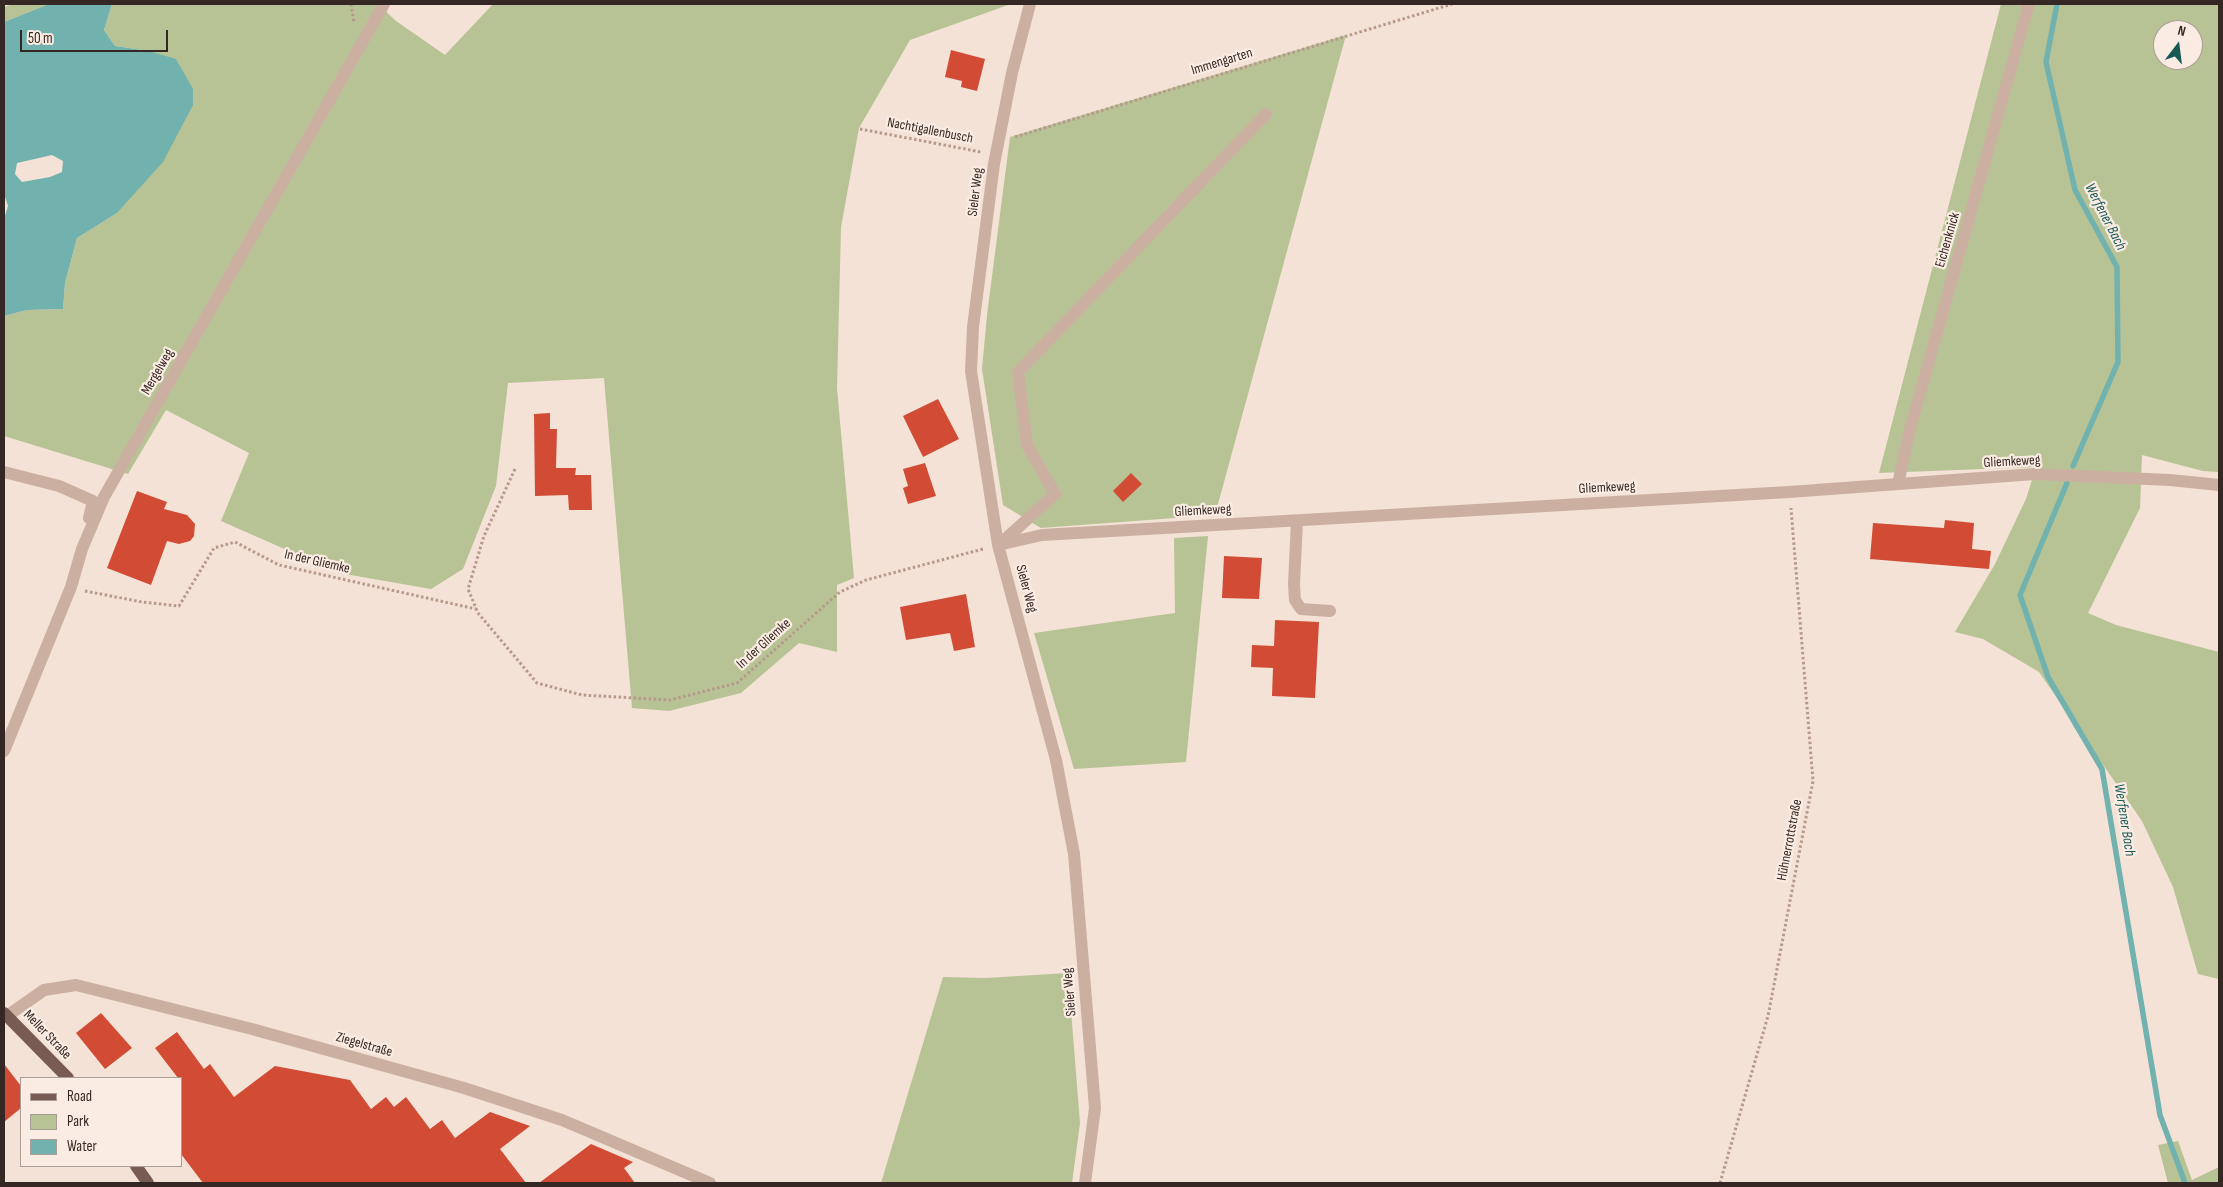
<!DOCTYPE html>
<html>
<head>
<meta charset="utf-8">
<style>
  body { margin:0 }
  #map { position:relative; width:2223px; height:1187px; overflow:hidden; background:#f3e2d5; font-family:"Sofia Sans Condensed",sans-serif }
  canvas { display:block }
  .frame { position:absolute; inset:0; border:5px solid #352824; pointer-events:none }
  .legend { position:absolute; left:20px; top:1077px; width:162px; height:90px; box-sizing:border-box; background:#faece2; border:1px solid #ab9e96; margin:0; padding:6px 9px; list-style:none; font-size:15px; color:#352824 }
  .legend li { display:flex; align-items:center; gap:10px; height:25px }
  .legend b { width:25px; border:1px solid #ab9e96 }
  .north { position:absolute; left:2153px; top:20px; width:50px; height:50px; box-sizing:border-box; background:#faece2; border:1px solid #ab9e96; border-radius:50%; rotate:15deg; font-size:14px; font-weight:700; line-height:20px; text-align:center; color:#352824 }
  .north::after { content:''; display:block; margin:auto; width:18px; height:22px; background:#175957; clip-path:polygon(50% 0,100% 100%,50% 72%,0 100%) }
  .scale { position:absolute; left:20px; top:30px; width:148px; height:22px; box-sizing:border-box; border:2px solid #352824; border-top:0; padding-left:6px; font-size:15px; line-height:18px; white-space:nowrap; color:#352824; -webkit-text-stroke:4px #faece2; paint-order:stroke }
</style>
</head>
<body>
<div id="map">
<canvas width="2223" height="1187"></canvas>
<div class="frame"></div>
<ul class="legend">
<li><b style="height:6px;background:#785c54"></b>Road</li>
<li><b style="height:14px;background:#b8c395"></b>Park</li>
<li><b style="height:14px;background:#72b2ae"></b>Water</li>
</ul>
<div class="north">N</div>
<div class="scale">50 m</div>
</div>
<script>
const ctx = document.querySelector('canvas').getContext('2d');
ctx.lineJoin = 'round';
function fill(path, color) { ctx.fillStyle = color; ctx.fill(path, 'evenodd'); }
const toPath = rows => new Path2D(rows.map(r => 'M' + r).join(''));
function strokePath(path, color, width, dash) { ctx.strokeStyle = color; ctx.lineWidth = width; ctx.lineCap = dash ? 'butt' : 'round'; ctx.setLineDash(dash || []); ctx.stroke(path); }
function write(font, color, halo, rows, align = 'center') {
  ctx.font = font + ' "Sofia Sans Condensed",sans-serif'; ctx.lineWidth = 4.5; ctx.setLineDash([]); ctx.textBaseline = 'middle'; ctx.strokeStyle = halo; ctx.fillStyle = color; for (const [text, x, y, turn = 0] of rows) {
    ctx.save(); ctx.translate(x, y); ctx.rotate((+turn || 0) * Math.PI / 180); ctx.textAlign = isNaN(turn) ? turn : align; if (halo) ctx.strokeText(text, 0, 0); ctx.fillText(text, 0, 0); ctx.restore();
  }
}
const green = toPath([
  [13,4,49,4,4,22,4,7],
  [112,4,378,4,396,21,445,55,493,4,1011,4,910,40,859,128,841,227,837,388,854,578,837,585,837,652,799,643,741,693,669,711,632,708,604,378,508,383,496,486,463,569,431,589,339,573,221,521,249,453,166,410,128,474,4,436,4,316,27,310,63,309,65,283,77,238,117,213,149,51,115,46,104,30],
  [2001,4,2219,4,2219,472,2203,471,2142,455,2140,508,2088,613,2116,625,2219,652,2219,979,2198,974,2173,887,2142,821,2039,672,1983,639,1955,632,1995,564,2026,499,2036,467,1879,473],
  [2163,30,2193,30,2193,60,2163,60],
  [1346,35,1215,515,1041,528,1003,505,982,369,987,315,1010,137],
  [1208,536,1186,762,1074,769,1034,633,1175,613,1174,538],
  [1068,973,1080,1123,1072,1183,881,1183,943,977,986,978],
  [2178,1141,2192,1180,2219,1167,2219,1183,2168,1183,2158,1145]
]);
const water = toPath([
  [49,4,112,4,104,30,115,46,149,51,176,59,193,89,193,105,163,162,117,213,77,238,65,283,63,309,27,310,4,316,4,219,8,206,4,194,4,22],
  [52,155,63,161,62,172,50,177,22,182,15,174,17,163]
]);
const stream = toPath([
  [2057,4,2046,62,2075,190,2117,267,2118,362,2073,466],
  [2067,483,2020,595,2048,677,2102,769,2160,1115,2185,1183]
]);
const building = toPath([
  [951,50,985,59,977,91,961,87,962,81,945,77],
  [938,399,959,439,923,457,903,416],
  [550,413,550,429,557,429,556,468,576,468,575,475,591,475,592,510,569,510,568,495,535,496,534,414],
  [925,463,936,496,908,504,903,488,908,486,903,469],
  [1131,473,1142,484,1123,502,1113,491],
  [137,491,167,502,164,509,187,515,195,524,194,536,190,541,179,544,167,541,151,585,107,568],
  [1945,520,1974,523,1972,549,1991,551,1989,569,1870,559,1873,523,1944,528],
  [1224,556,1262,558,1259,599,1222,598],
  [966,594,975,647,954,651,950,633,906,640,900,607],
  [1275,620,1319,622,1315,698,1272,696,1273,668,1251,667,1252,645,1274,646],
  [101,1013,132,1048,105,1069,76,1033],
  [177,1032,204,1069,210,1064,234,1097,275,1066,350,1080,371,1109,386,1097,394,1107,406,1097,430,1129,442,1120,455,1138,490,1112,530,1126,500,1149,526,1183,203,1183,181,1154,181,1078,178,1078,155,1048],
  [4,1064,21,1086,21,1108,4,1122],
  [591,1144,633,1162,624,1168,635,1183,539,1183]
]);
const path = toPath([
  [351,4,354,23],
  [860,129,981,152],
  [1015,137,1452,4],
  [515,469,484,536,468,589,478,613,537,683,582,695,670,700,737,683,840,592,866,580,983,549],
  [85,591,142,602,179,606,214,548,235,542,279,565,476,609],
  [1720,1183,1768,1016,1813,781,1791,508]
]);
const minor = toPath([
  [1030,4,1012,73,994,164,973,327,971,371,998,545,1056,760,1074,854,1095,1108,1085,1183],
  [4,472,59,486,93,501,89,518],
  [1898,484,1910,429,2029,4],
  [1297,521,1294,584,1295,600,1301,609,1330,611],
  [1000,544,1055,494,1027,445,1018,372,1266,114],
  [998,545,1042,535,1789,492,2035,474,2170,480,2219,485],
  [4,751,71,587,82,549,104,497,384,4],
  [7,1016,44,990,76,985,252,1029,464,1088,562,1120,710,1183]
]);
const major = toPath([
  [4,1013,68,1078],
  [136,1166,148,1183]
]);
const streetNames = [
  ["Immengarten",1222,62,-17],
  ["Nachtigallenbusch",930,131,11],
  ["Sieler Weg",976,192,-83],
  ["Eichenknick",1948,240,-74],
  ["Mergelweg",158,372,-60],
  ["Gliemkeweg",2012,462,-3],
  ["Gliemkeweg",1607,488,-3],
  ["Gliemkeweg",1203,511,-3],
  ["In der Gliemke",317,562,13],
  ["Sieler Weg",1026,589,75],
  ["In der Gliemke",764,644,-42],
  ["Hühnerrottstraße",1790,840,-79],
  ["Sieler Weg",1070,992,-95],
  ["Meller Straße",47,1035,46],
  ["Ziegelstraße",364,1045,16]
];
const waterNames = [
  ["Werfener Bach",2105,217,63],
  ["Werfener Bach",2124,820,81]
];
fill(green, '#b8c395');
fill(water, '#72b2ae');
strokePath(stream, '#72b2ae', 5.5);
fill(building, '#d14b35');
strokePath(path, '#b7998b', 3, [2.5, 2.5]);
strokePath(minor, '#cbb0a1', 12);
strokePath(major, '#785c54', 12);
write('14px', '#352824', '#faece2', streetNames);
write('italic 15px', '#175957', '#faece2', waterNames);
</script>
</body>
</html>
